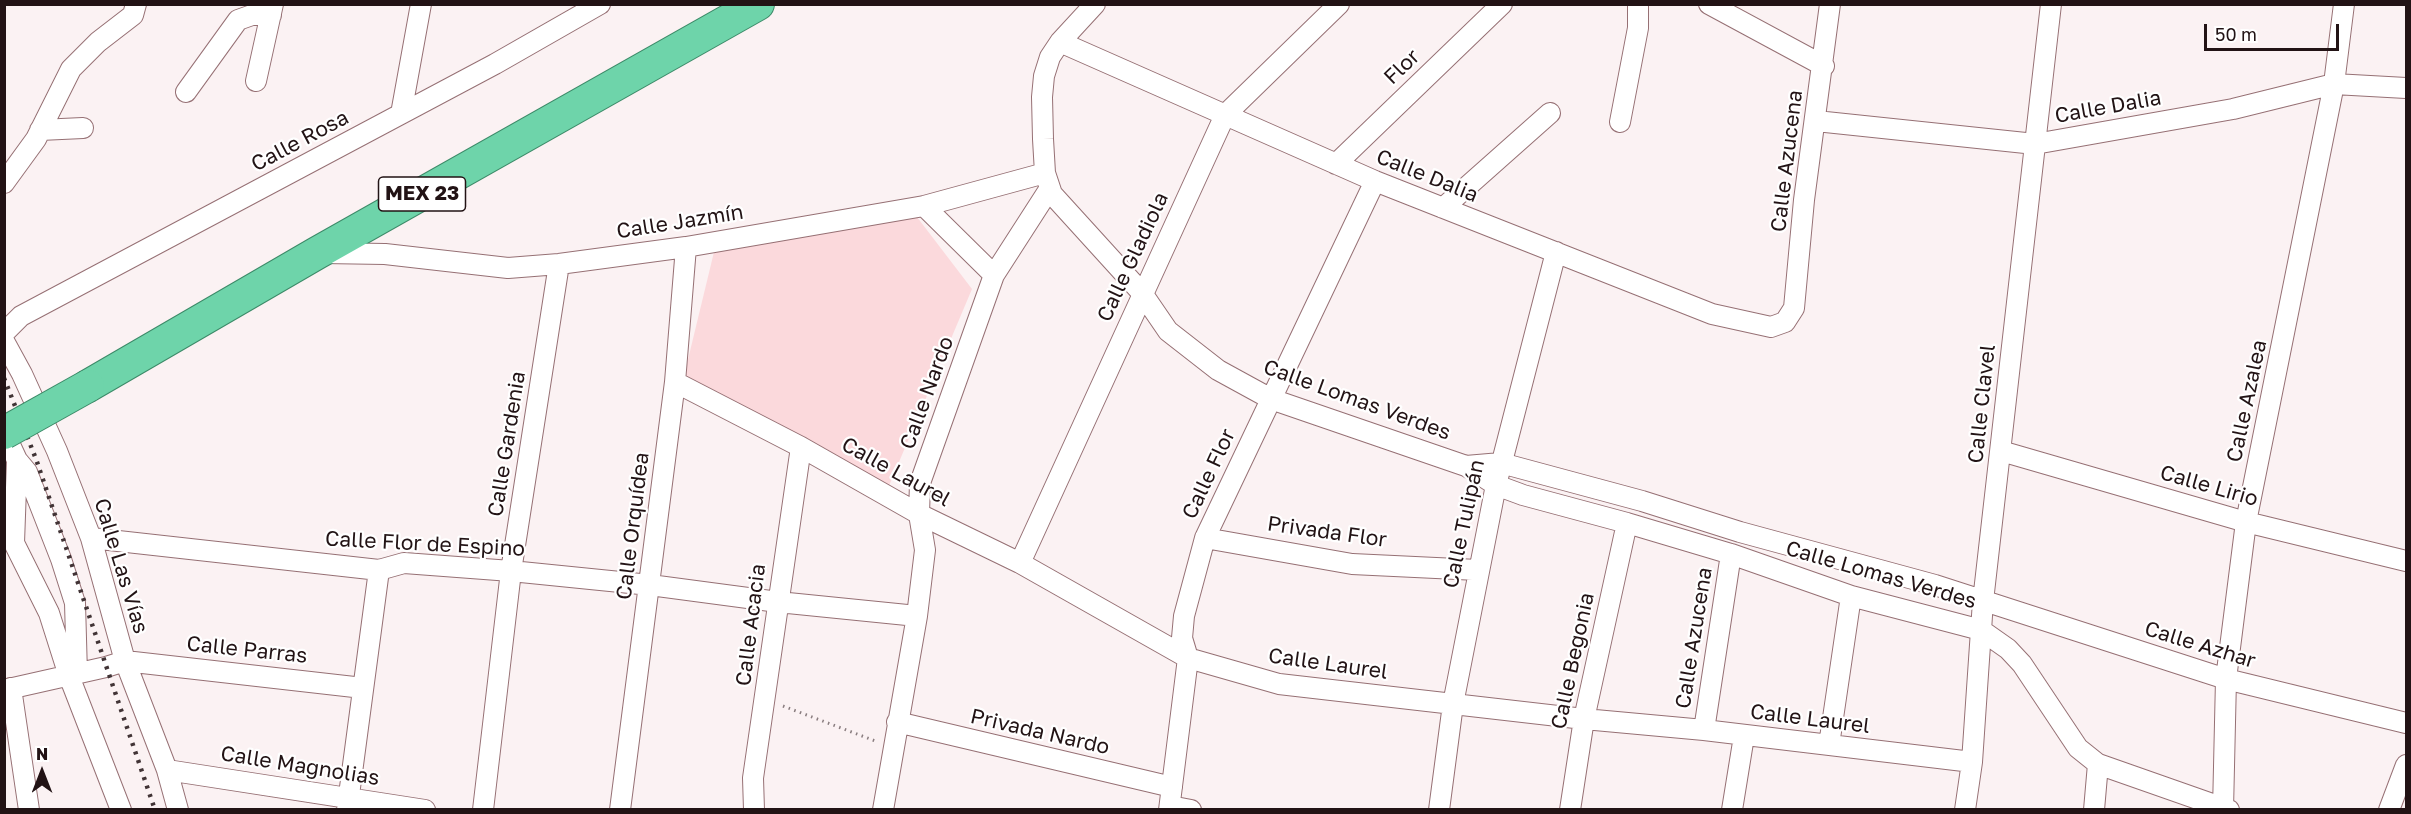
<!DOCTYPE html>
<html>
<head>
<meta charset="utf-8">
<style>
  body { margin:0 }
  #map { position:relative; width:2411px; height:814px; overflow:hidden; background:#fbf2f3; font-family:"Golos Text",sans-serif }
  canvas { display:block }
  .frame { position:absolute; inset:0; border:6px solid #221315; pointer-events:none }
  .north { position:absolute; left:12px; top:742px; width:60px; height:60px; -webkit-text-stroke:4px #fff; paint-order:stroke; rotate:0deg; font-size:16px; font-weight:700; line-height:24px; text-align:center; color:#221315 }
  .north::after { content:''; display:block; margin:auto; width:21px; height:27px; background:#221315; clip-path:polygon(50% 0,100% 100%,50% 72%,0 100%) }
  .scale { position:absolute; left:2204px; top:24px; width:135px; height:27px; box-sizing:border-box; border:3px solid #221315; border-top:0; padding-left:8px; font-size:18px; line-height:21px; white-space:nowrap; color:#221315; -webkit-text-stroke:4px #fff; paint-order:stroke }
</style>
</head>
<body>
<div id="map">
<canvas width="2411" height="814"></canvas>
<div class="frame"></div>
<div class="north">N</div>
<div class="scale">50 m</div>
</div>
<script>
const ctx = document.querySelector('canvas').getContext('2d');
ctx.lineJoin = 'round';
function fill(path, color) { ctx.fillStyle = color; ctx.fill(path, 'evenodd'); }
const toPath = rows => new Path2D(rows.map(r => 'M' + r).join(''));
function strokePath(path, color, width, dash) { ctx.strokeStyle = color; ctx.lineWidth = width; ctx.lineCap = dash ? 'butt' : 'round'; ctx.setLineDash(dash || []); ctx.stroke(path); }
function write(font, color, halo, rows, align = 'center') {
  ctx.font = font + ' "Golos Text",sans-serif'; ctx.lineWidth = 4.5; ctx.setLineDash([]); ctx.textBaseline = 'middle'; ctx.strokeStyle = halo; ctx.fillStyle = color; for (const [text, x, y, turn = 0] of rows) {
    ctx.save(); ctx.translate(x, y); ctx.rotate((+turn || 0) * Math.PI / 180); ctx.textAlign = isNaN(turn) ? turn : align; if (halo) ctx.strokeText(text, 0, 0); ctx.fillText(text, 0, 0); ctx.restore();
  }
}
const green = toPath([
  [917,217,972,289,888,488,684,376,714,252]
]);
const path = toPath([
  [783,706,878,742]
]);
const minor = toPath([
  [1095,4,1060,42,1050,57,1044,76,1042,97,1043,139,1045,173,1052,194,1142,293,1168,331,1218,370,1271,399,1466,466,1496,485,1523,495,1627,523,1731,554,1851,596,1981,630,2008,649,2022,664,2078,748,2098,764,2229,810],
  [1709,4,1824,66],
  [1060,42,1375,181,1712,314,1771,327,1785,322,1794,308,1804,200,1830,4],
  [256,81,273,4],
  [186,92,238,20,252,15,271,15],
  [401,114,421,4],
  [1816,121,2035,144,2233,109,2334,84,2406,88],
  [1620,122,1638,28,1638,4],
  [40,130,83,128],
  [1336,164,1502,4],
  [4,183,36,139,71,69,98,42,133,15,136,4],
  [924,206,994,275],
  [1443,208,1550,113],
  [323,253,385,254,508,268,559,264,686,247,924,206,1045,173],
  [4,333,21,316,495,64,600,4],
  [4,341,22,374,57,451,91,538,125,661,167,770,178,810],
  [675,382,801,447,919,514,1020,563,1188,658,1279,684,1584,719,1704,730,1972,762],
  [4,432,17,460,14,543,49,613,69,676,121,810],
  [2001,451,2246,522,2406,561],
  [17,460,27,472,61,559,75,603,77,674],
  [1466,466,1501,463,1642,501,1740,532,1935,585,2226,679,2406,723],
  [91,538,379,570,404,563,511,571,650,585,778,602,917,616],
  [1205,538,1352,564,1478,570],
  [1020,563,1225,115,1339,4],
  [11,688,29,810],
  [4,690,106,667,125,661,363,688],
  [897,722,1172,787],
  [1704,730,1731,554],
  [1829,745,1851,596],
  [167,770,425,810],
  [1170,806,1191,810],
  [347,810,379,570],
  [483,810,511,571,559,264],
  [620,810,675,382,686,247],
  [754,810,753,778,801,447],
  [883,810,917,616,925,550,919,514,920,483,994,275,1050,188],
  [1169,810,1188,658,1182,638,1184,616,1205,538,1375,181],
  [1439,810,1453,704,1496,485,1556,252],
  [1570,810,1584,719,1627,523],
  [1732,810,1744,736],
  [1965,810,1972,762,1983,601,2051,4],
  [2094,810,2098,764],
  [2223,810,2226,679,2246,522,2334,84,2344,4],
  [2389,810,2406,765]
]);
const trunk = toPath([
  [88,386,317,253,758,4]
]);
const rail = toPath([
  [4,378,36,459,155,810]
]);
const trunkBridge = toPath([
  [4,433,88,386]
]);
const shields = [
  [422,194,87]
];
const shieldNames = [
  ["MEX 23",422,194]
];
const streetNames = [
  ["Flor",1402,67,-44],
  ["Calle Dalia",2108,107,-10],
  ["Calle Rosa",300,141,-28],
  ["Calle Azucena",1787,161,-83],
  ["Calle Dalia",1427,176,22],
  ["Calle Jazmín",680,222,-9],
  ["Calle Gladiola",1133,257,-65],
  ["Calle Nardo",927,393,-70],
  ["Calle Lomas Verdes",1357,400,20],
  ["Calle Azalea",2247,401,-78],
  ["Calle Clavel",1982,404,-84],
  ["Calle Gardenia",507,444,-81],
  ["Calle Laurel",896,472,29],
  ["Calle Flor",1209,474,-65],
  ["Calle Lirio",2209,486,16],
  ["Calle Tulipán",1464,524,-78],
  ["Calle Orquídea",633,526,-83],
  ["Privada Flor",1327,532,8],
  ["Calle Flor de Espino",425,544,3],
  ["Calle Las Vías",121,566,73],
  ["Calle Lomas Verdes",1881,575,16],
  ["Calle Acacia",751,625,-83],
  ["Calle Azucena",1694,638,-81],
  ["Calle Azhar",2200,645,17],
  ["Calle Parras",247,650,6],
  ["Calle Begonia",1573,661,-78],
  ["Calle Laurel",1328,664,8],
  ["Calle Laurel",1810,719,7],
  ["Privada Nardo",1040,732,13],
  ["Calle Magnolias",300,766,9]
];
fill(green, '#fbd9dc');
strokePath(minor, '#967074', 22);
strokePath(trunk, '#3c8a68', 34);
strokePath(path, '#897d7f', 3, [1.5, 4.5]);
strokePath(minor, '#fff', 20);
strokePath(trunk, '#6ed4aa', 32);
strokePath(rail, '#413335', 4.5, [3, 6]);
strokePath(trunkBridge, '#3c8a68', 34, []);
strokePath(trunkBridge, '#6ed4aa', 32);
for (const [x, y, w] of shields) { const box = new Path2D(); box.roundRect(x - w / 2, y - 17, w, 34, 4.5); ctx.fillStyle = '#fff'; ctx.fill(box); strokePath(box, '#221315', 1.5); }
write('bold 20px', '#221315', null, shieldNames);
write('21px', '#221315', '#fff', streetNames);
</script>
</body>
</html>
